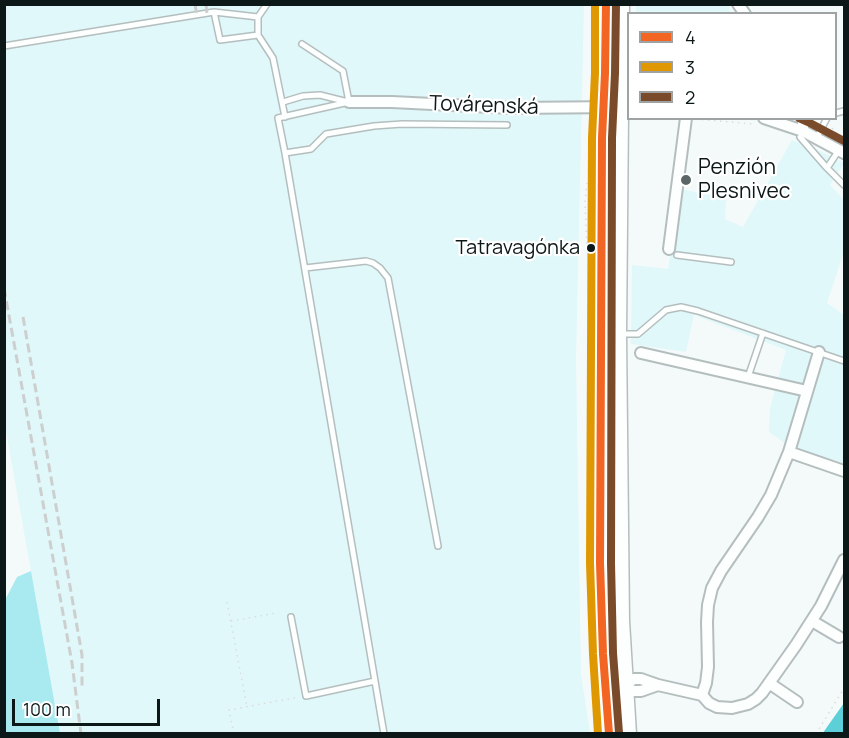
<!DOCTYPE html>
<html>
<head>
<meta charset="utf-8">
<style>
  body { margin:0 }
  #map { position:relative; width:849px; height:738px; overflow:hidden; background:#f4fafa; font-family:Manrope,sans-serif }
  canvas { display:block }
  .frame { position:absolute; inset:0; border:6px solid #0c1718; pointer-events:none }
  .legend { position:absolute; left:627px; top:12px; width:210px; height:108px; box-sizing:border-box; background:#fff; border:2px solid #9ea2a3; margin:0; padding:8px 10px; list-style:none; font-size:18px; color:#0c1718 }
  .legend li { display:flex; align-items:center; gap:12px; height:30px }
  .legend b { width:30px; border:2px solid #9ea2a3 }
  .scale { position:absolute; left:12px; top:699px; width:148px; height:27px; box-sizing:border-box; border:3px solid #0c1718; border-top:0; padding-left:8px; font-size:18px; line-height:21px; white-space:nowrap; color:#0c1718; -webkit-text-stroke:4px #fff; paint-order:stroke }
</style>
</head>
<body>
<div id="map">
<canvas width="849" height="738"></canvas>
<div class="frame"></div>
<ul class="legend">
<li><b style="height:8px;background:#f26522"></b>4</li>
<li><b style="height:8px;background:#e09802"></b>3</li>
<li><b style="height:8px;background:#7a4b2a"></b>2</li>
</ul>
<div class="scale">100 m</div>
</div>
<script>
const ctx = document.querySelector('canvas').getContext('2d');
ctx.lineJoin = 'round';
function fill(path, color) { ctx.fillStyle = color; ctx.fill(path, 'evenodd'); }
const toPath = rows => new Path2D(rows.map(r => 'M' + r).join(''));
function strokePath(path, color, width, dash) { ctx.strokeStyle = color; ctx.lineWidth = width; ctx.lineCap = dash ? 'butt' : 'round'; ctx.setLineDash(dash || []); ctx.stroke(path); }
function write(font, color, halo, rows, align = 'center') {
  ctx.font = font + ' Manrope,sans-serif'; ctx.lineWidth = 4.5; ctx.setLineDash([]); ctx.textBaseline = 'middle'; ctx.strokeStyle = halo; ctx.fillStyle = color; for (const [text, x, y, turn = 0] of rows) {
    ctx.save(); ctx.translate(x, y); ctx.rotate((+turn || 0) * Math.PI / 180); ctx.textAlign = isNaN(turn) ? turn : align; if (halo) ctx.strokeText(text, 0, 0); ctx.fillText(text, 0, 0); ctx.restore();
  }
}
const built = toPath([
  [4,5,584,5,576,360,581,674,590,733,60,733,5,426],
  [636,5,729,5,730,13,636,13],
  [792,140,812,147,844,163,830,185,844,200,844,251,827,303,844,315,844,463,792,448,769,432,770,408,786,350,694,315,686,352,631,344,632,265,668,269,681,189,726,198,725,219,743,227]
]);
const green = toPath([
  [31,571,60,733,5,733,5,600,17,577]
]);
const water = toPath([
  [844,703,844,733,823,733,827,727]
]);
const path = toPath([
  [641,118,642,121,648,118],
  [696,119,754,124],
  [832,128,843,140],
  [587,250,585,202,587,183],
  [227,602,247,707],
  [231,621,276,613],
  [4,732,6,734],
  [234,734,229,710,299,697],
  [816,734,844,688]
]);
const lane = toPath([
  [267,4,258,17,258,35,273,58,285,117],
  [214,12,220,40,258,35],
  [302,44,343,71,349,102],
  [4,46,214,12,258,17],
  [283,102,303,96,320,95,344,101],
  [349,102,278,118,285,153,384,734],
  [836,113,844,111],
  [800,137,827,168,844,185],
  [817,137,827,118],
  [285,153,311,149,326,134,374,126,402,124,507,125],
  [827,168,839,150],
  [677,255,731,262],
  [305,268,366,261,373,263,380,268,388,278,438,546],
  [622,334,638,334,666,310,681,307,698,311,844,361],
  [748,377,763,333],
  [291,617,306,696,375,681]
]);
const street = toPath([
  [738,4,745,14],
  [349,102,392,102,512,108,619,107,628,110],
  [764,118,803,131,844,153],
  [803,131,803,118],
  [669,249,686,118],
  [641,353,807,391],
  [789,452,819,352],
  [812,621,839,637],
  [769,683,797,702],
  [622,686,634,691,641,691,658,685],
  [623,686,634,679,641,679,658,685,702,695,709,703,717,707,732,708,748,704,756,699,762,693,796,645,821,606,844,560],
  [702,695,706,683,708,667,707,622,708,605,712,588,721,571,758,517,771,495,789,452,844,471]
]);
const primary = toPath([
  [606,4,605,73,602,138,600,563,603,654,609,734],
  [620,4,617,334,620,621,627,734]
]);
const rail = toPath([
  [195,4,197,17],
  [206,4,207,15],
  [4,288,72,663,81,734],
  [23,317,82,655,82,686]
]);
const bus1 = toPath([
  [606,4,605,73,602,138,600,563,603,654,609,734]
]);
const bus2 = toPath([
  [595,4,595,73,592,138,590,563,593,654,598,734]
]);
const bus3 = toPath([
  [616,4,615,73,612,138,611,563,613,653,619,733],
  [799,118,808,122,844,141]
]);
const markers = [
  [686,180,6,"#5d6667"],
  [591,248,5,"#0c1718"]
];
const busNames = [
  ["Tatravagónka",580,248]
];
const streetNames = [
  ["Továrenská",484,106,2]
];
const poiNames = [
  ["Penzión",698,168],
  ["Plesnivec",698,192]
];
fill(built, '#e0f8fa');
fill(green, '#a9eaf0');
fill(water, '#5dcfd8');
strokePath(lane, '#b5bebe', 8);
strokePath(street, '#b5bebe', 14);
strokePath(primary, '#b5bebe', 21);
strokePath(path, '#dadcdc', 1.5, [1.5, 4.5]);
strokePath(lane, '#fdfefe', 5);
strokePath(street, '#fdfefe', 10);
strokePath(primary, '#fdfefe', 18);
strokePath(rail, '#cdcfcf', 3, [9, 4.5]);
strokePath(bus1, '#f26522', 8);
strokePath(bus2, '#e09802', 8);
strokePath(bus3, '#7a4b2a', 8);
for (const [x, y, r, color] of markers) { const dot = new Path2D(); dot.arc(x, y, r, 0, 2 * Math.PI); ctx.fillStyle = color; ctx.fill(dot); strokePath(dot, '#fff', 2); }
write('20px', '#0c1718', '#fff', busNames, 'right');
write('21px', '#0c1718', '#fff', streetNames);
write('21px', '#0c1718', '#fff', poiNames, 'left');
</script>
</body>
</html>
